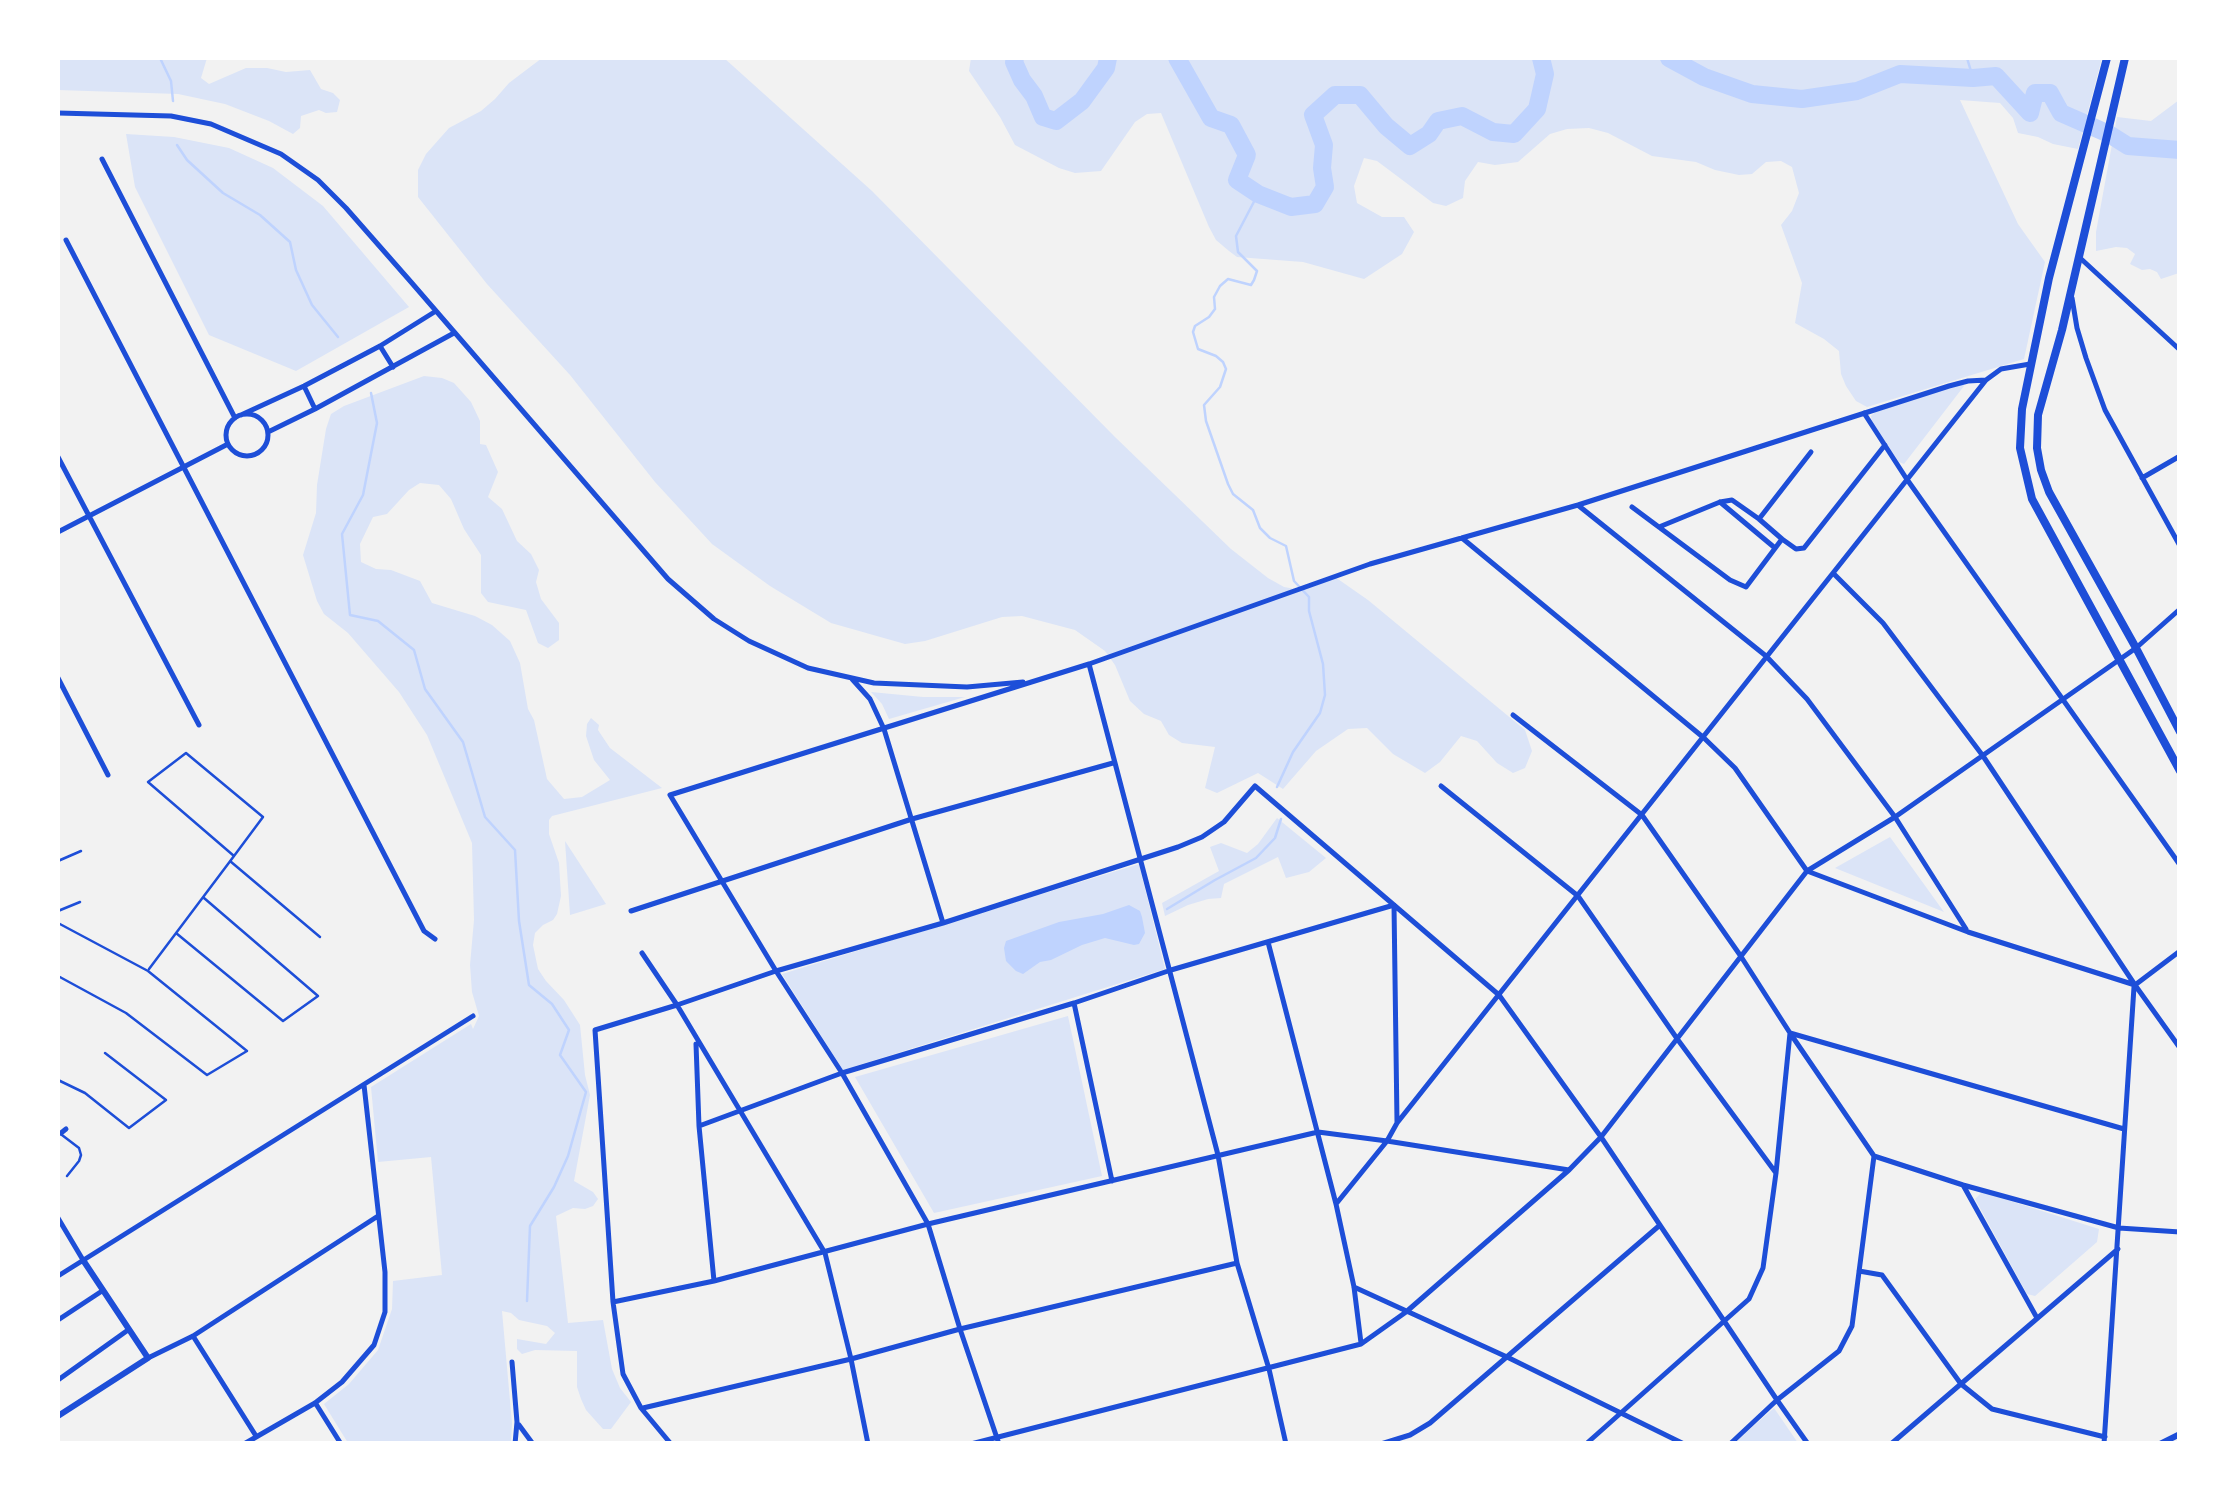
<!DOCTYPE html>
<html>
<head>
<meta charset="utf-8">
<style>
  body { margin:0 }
  #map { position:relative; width:2237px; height:1501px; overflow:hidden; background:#f2f2f2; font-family:"PT Sans",sans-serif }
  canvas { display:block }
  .frame { position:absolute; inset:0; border:60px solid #fff; pointer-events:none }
</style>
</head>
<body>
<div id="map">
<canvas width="2237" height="1501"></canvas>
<div class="frame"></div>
</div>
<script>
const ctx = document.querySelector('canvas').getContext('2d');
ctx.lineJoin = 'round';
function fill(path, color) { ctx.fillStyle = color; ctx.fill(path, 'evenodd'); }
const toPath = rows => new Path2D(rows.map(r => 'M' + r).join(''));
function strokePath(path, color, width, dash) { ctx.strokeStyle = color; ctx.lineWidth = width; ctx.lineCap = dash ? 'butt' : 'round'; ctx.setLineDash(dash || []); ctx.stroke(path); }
const green = toPath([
  [58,58,207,58,201,78,209,84,246,68,267,68,286,72,310,70,321,89,333,93,340,100,337,112,326,113,319,110,301,116,300,128,293,134,269,121,225,104,178,94,58,90],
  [542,58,724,58,872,191,1115,437,1231,549,1268,578,1284,587,1301,590,1335,577,1368,600,1525,730,1532,751,1525,768,1513,773,1497,763,1477,741,1461,736,1440,762,1425,773,1393,754,1367,728,1348,729,1316,751,1283,789,1258,773,1217,793,1205,788,1215,747,1182,743,1169,735,1161,721,1144,714,1130,701,1115,665,1105,651,1075,630,1022,616,1002,617,925,641,905,644,831,623,770,586,712,544,655,482,570,375,487,284,418,197,418,170,426,154,449,128,481,111,495,99,509,83],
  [971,58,2102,58,2078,149,2053,144,2038,137,2018,133,2013,118,2000,103,1960,100,2018,224,2045,262,2024,359,1867,407,1856,401,1846,386,1841,374,1839,351,1824,339,1795,323,1802,283,1781,225,1792,211,1799,193,1792,167,1781,161,1766,162,1752,174,1739,175,1715,170,1696,162,1652,156,1608,133,1589,128,1567,129,1550,134,1518,162,1495,165,1478,162,1465,181,1463,198,1446,206,1433,203,1377,161,1364,158,1354,186,1357,203,1382,217,1404,217,1414,232,1402,254,1364,279,1303,262,1237,257,1229,251,1216,240,1209,227,1161,113,1147,114,1135,122,1101,171,1075,173,1059,168,1015,145,1000,117,969,71],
  [2179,100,2179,273,2161,279,2157,272,2150,269,2142,270,2130,264,2135,254,2127,248,2116,247,2096,251,2096,232,2117,117,2151,121],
  [126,134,174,137,229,148,273,168,323,206,409,307,296,371,209,335,135,187],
  [424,376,442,378,454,383,471,402,480,421,480,444,486,445,498,472,488,497,502,509,517,541,531,554,539,570,536,582,541,599,559,623,559,640,548,648,538,643,526,610,488,602,481,593,481,555,464,529,451,499,439,485,420,483,409,490,387,514,373,517,360,544,361,562,376,569,391,570,420,581,432,603,475,616,492,625,510,641,520,663,528,709,534,720,547,779,564,799,582,797,610,780,594,760,586,736,587,724,591,718,599,725,598,730,610,748,662,788,552,816,549,820,549,834,559,863,561,896,557,914,553,920,543,925,535,933,533,945,538,969,546,981,564,1000,580,1025,585,1075,590,1095,574,1181,593,1192,598,1199,593,1206,585,1209,573,1208,556,1216,568,1323,603,1320,612,1369,620,1388,631,1402,611,1429,603,1429,586,1410,581,1399,577,1387,577,1351,535,1350,522,1354,517,1349,517,1339,546,1344,555,1333,547,1326,519,1320,511,1313,502,1311,512,1423,511,1443,348,1443,324,1404,349,1384,378,1350,392,1309,393,1281,442,1275,431,1157,378,1162,371,1087,471,1024,473,1029,479,1016,472,992,470,965,474,920,472,843,427,735,399,692,348,633,324,614,317,601,303,555,316,513,317,485,326,429,331,414,344,406],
  [1962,383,1964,386,1904,464,1899,462,1872,421,1871,416,1875,412],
  [871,692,923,697,965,697,889,719,882,704],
  [1277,818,1326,858,1309,872,1286,878,1278,857,1224,884,1221,898,1208,899,1188,905,1165,916,1162,903,1219,871,1210,847,1221,843,1247,853,1258,844],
  [1890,837,1944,912,1835,868],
  [565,841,606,904,570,915],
  [1139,864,1165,969,843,1070,782,974],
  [1068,1016,1102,1176,934,1213,855,1077],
  [1982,1192,2099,1229,2097,1242,2035,1296,2027,1294,1975,1199],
  [1774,1408,1798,1443,1734,1443]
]);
const water = toPath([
  [1129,905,1140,911,1142,917,1145,933,1139,944,1134,945,1105,938,1082,945,1051,960,1040,962,1023,974,1016,971,1006,961,1004,948,1006,941,1059,922,1103,914]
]);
const stream = toPath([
  [160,58,171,81,173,101],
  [1967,58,1973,78],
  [177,145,187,160,223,193,260,215,290,242,296,270,312,305,338,337],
  [1258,194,1236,236,1238,252,1257,271,1254,280,1251,285,1228,279,1220,286,1214,297,1215,309,1209,317,1195,326,1193,332,1198,349,1216,356,1223,362,1226,369,1220,387,1204,405,1206,421,1228,484,1233,494,1253,510,1260,528,1270,538,1286,546,1294,581,1309,597,1309,611,1323,664,1325,695,1320,713,1293,752,1277,787],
  [371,393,377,423,363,495,342,534,350,615,378,621,414,650,425,689,463,742,485,817,515,850,519,921,529,985,552,1004,569,1030,560,1055,586,1092,568,1156,554,1187,530,1226,527,1301],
  [1167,909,1215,880,1256,858,1275,838,1281,819]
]);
const river = toPath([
  [1015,58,1014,62,1022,80,1034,96,1043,117,1056,121,1082,101,1106,68,1108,58],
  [1177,58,1211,118,1231,125,1247,155,1237,180,1258,194,1291,207,1315,204,1325,187,1322,168,1324,145,1313,115,1335,95,1360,95,1386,126,1410,146,1429,134,1438,121,1462,116,1493,132,1514,134,1537,109,1545,74,1541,58],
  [1669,58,1704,77,1752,94,1802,99,1857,91,1900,74,1973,78,1996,76,2030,113,2035,93,2050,93,2061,113,2109,134,2128,146,2180,150]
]);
const service = toPath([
  [58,861,81,851],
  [230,861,320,937],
  [58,911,80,902],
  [58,923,148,971,247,1051,207,1075,126,1013,58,976],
  [176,933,283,1021,318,996,204,898],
  [149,969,234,856,263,817,186,753,148,782,234,856],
  [58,1080,85,1093,129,1128,166,1100,105,1053],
  [58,1132,79,1148,81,1155,79,1161,67,1176]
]);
const minor = toPath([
  [58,113,171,116,211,124,281,154,318,180,346,208,411,282,668,579,714,619,749,641,808,668,874,683,967,687,1023,682],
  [102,159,235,418],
  [66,240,424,931,435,939],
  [2079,257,2180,350],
  [2072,298,2077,328,2086,358,2105,410,2180,546],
  [380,346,393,367],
  [304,386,315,409],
  [1864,413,1906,478,2180,865],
  '226 435a21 21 0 1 1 42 0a21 21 0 1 1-42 0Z',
  [241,415,304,386,380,346,436,311],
  [268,432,315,409,454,333],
  [58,457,199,725],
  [2142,478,2180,456],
  [1720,502,1775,548],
  [1579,506,1766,656,1807,699,1895,817,1966,929],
  [1632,507,1730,580,1746,587,1782,539,1796,549,1804,548,1885,445],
  [1759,519,1811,452],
  [1659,527,1720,502,1732,500,1759,519,1782,539],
  [58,532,228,444],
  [1462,538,1704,738,1735,768,1807,871,1968,932,2135,985,2180,951],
  [1833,573,1883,623,1983,756,2135,985,2180,1048],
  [1089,664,1218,1155,1237,1263,1269,1369,1286,1444],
  [58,678,108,775],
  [852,679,870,699,884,729,943,923],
  [1513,715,1642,815,1740,955,1790,1033,1874,1156,1963,1185,2119,1228,2180,1232],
  [1441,786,1578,896,1678,1040,1776,1173],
  [1394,905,1397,1122],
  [631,911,912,819,1113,763],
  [1268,942,1336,1204,1354,1287,1361,1343],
  [642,953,677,1005,825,1253,851,1359,868,1444],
  [1074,1003,1112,1181],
  [696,1044,699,1126],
  [61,1133,66,1129],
  [1963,1185,2037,1318],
  [1336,1204,1387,1141,1397,1123,1986,380,2001,369,2030,364],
  [58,1218,83,1260],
  [1859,1271,1882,1275,1961,1384,1992,1409,2105,1437],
  [58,1276,473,1016],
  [714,1281,699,1126,842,1073,1074,1003,1171,970,1394,905],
  [1354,1287,1507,1357,1684,1444],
  [613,1302,714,1281,928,1224,1318,1132,1387,1141,1569,1170],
  [58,1320,102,1291],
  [193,1336,256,1436],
  [148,1358,193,1336,378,1216],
  [512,1362,517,1422,515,1444],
  [58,1380,128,1330],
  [316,1404,341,1444],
  [643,1408,851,1359,960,1329,1237,1263],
  [519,1425,533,1444],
  [244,1444,315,1403,342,1382,374,1345,385,1312,385,1272,364,1085],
  [671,1444,641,1408,623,1374,613,1302,595,1030,677,1005,776,971,943,923,1178,847,1202,837,1224,822,1255,786,1499,995,1601,1137,1777,1400,1808,1444],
  [971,1444,1361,1344,1406,1312,1569,1170,1601,1137,1807,871,1895,817,2136,648,2180,609],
  [999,1444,960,1329,928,1224,842,1073,776,971,670,795,1089,664,1370,564,1578,505,1949,386,1968,381,1986,380],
  [1381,1444,1410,1435,1430,1423,1660,1225],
  [1586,1444,1749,1299,1763,1268,1776,1173,1790,1033,2124,1129],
  [1730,1444,1777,1400,1839,1351,1852,1326,1874,1156],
  [1891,1444,2118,1249],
  [2104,1444,2134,987]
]);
const tertiary = toPath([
  [58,1416,148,1358,83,1260],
  [2160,1444,2180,1434]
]);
const secondary = toPath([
  [2107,58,2049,278,2022,409,2020,448,2032,499,2180,771],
  [2125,58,2062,330,2038,415,2037,448,2041,470,2049,492,2136,648,2180,732]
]);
fill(green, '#dbe4f7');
fill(water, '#bfd3fe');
strokePath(stream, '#bfd3fe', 2.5);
strokePath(river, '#bfd3fe', 18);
strokePath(service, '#1d4ed8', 2.5);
strokePath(minor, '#1d4ed8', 5);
strokePath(tertiary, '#1d4ed8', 6);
strokePath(secondary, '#1d4ed8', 8);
</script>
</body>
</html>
